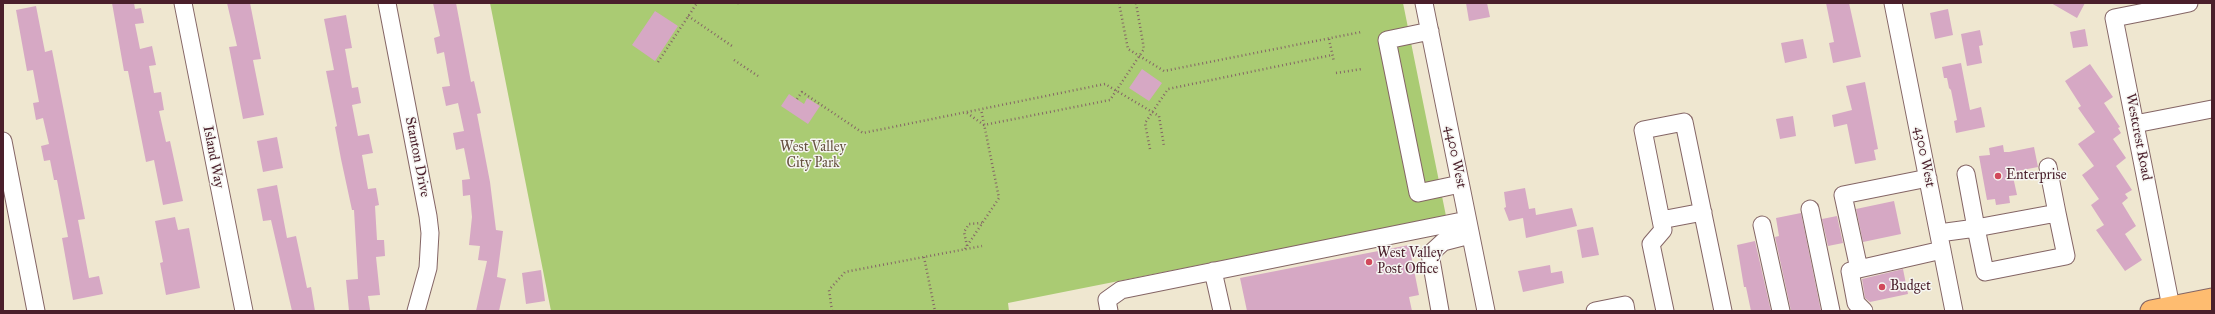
<!DOCTYPE html>
<html>
<head>
<meta charset="utf-8">
<style>
  body { margin:0 }
  #map { position:relative; width:2215px; height:314px; overflow:hidden; background:#efe7d0; font-family:"IM FELL Great Primer",serif }
  canvas { display:block }
  .frame { position:absolute; inset:0; border:4px solid #4a1f2b; pointer-events:none }
</style>
</head>
<body>
<div id="map">
<canvas width="2215" height="314"></canvas>
<div class="frame"></div>
</div>
<script>
const ctx = document.querySelector('canvas').getContext('2d');
ctx.lineJoin = 'round';
function fill(path, color) { ctx.fillStyle = color; ctx.fill(path, 'evenodd'); }
const toPath = rows => new Path2D(rows.map(r => 'M' + r).join(''));
function strokePath(path, color, width, dash) { ctx.strokeStyle = color; ctx.lineWidth = width; ctx.lineCap = dash ? 'butt' : 'round'; ctx.setLineDash(dash || []); ctx.stroke(path); }
function write(font, color, halo, rows, align = 'center') {
  ctx.font = font + ' "IM FELL Great Primer",serif'; ctx.lineWidth = 3; ctx.setLineDash([]); ctx.textBaseline = 'middle'; ctx.strokeStyle = halo; ctx.fillStyle = color; for (const [text, x, y, turn = 0] of rows) {
    ctx.save(); ctx.translate(x, y); ctx.rotate((+turn || 0) * Math.PI / 180); ctx.textAlign = isNaN(turn) ? turn : align; if (halo) ctx.strokeText(text, 0, 0); ctx.fillText(text, 0, 0); ctx.restore();
  }
}
const green = toPath([
  [490,3,1403,3,1446,216,1008,303,1009,311,551,311]
]);
const building = toPath([
  [112,3,134,3,135,9,141,8,144,23,135,24,140,49,152,46,156,65,149,66,154,93,161,92,164,110,159,111,166,142,170,141,183,201,163,205,154,160,146,162,128,71,124,71],
  [227,3,250,3,261,59,253,60,264,115,243,119,229,47,237,46],
  [433,3,456,3,471,82,474,81,481,113,477,114,490,182,496,230,503,231,497,277,506,279,499,311,476,311,487,261,478,260,480,246,469,245,472,217,470,195,463,196,462,180,470,179,464,148,456,150,453,133,464,131,458,103,446,106,442,87,450,86,444,52,437,54,434,38,440,36],
  [1466,3,1487,3,1490,17,1469,21],
  [1826,3,1849,3,1861,57,1833,63,1829,43,1834,42],
  [2051,3,2085,3,2077,18],
  [36,6,45,52,52,50,85,219,78,220,89,278,99,276,103,294,73,300,62,238,68,237,57,180,54,180,50,160,44,161,41,146,49,144,43,118,36,120,33,103,39,102,33,70,27,71,16,10],
  [1948,9,1953,35,1935,39,1930,13],
  [655,11,678,26,655,61,632,45],
  [346,15,352,48,345,49,352,88,358,87,361,103,352,105,358,136,369,134,373,153,362,155,368,189,376,188,379,205,375,206,377,240,384,240,385,256,376,257,380,295,368,296,370,310,362,311,349,311,346,280,358,279,354,210,352,210,341,159,335,127,337,126,326,71,334,70,324,19],
  [2085,29,2088,46,2073,48,2070,32],
  [1980,30,1983,45,1979,46,1982,63,1967,66,1961,34],
  [1803,39,1807,58,1785,63,1781,43],
  [1961,63,1970,110,1981,107,1985,127,1956,133,1954,121,1957,120,1951,90,1949,88,1947,78,1944,78,1942,67],
  [2090,64,2113,97,2104,103,2120,127,2118,128,2121,133,2113,139,2126,158,2116,166,2132,190,2125,194,2128,198,2122,203,2136,226,2125,234,2142,260,2125,271,2096,230,2104,225,2091,205,2099,199,2082,175,2094,166,2078,144,2095,132,2078,108,2081,106,2065,81],
  [1142,69,1162,83,1149,101,1129,88],
  [1865,82,1878,149,1874,150,1876,160,1855,164,1847,124,1834,127,1832,115,1852,110,1846,86],
  [789,94,804,104,807,98,820,106,808,124,781,106],
  [1793,116,1796,136,1780,139,1776,119],
  [277,137,283,168,263,172,257,141],
  [2003,145,2004,152,2009,152,2034,147,2038,167,2012,172,2017,195,2009,196,2010,203,1996,205,1995,199,1987,200,1979,156,1990,155,1989,148],
  [277,185,287,238,296,236,307,288,311,287,315,311,292,311,271,220,263,221,257,189],
  [1525,188,1529,209,1535,208,1536,215,1572,208,1577,226,1526,238,1523,218,1509,221,1504,208,1506,207,1504,192],
  [1894,201,1901,234,1863,242,1856,209],
  [1801,213,1821,311,1791,311,1775,237,1779,236,1776,218],
  [1837,216,1843,243,1828,246,1822,219],
  [175,217,178,230,189,228,200,288,166,295,160,263,163,262,155,221],
  [1593,227,1599,255,1582,258,1577,230],
  [1755,241,1771,311,1751,311,1746,287,1744,287,1737,245],
  [1409,245,1419,295,1409,297,1412,311,1247,311,1240,278],
  [1550,265,1551,273,1562,271,1564,283,1523,292,1518,271],
  [1903,269,1908,294,1870,302,1865,298,1862,279],
  [541,270,545,301,526,304,522,273]
]);
const path = toPath([
  [738,3,741,5],
  [1119,3,1128,49,1164,71,1361,32],
  [688,16,732,46],
  [1329,39,1334,62],
  [734,60,758,76],
  [658,62,697,3],
  [1336,73,1362,69],
  [797,99,802,92,863,133,1105,84,1159,116,1164,146],
  [967,113,984,125,1110,100,1144,49,1136,3],
  [1150,149,1145,123,1168,89,1332,55],
  [967,246,964,232,969,224,982,223],
  [965,249,999,198,981,109],
  [924,257,935,311],
  [832,311,829,290,845,272,982,246]
]);
const minor = toPath([
  [183,3,244,311],
  [387,3,428,216,430,233,428,268,416,311],
  [1424,3,1486,311],
  [1893,3,1954,311],
  [2159,3,2160,9,2114,18,2171,307],
  [2160,9,2189,3],
  [1430,31,1387,40,1418,193,1460,184],
  [2135,124,2212,109],
  [3,141,36,311],
  [2048,167,2057,213],
  [1810,209,1831,311],
  [1661,220,1703,212],
  [1762,225,1781,311],
  [1939,233,1976,228,2057,213,2066,256,1985,272,1976,228,1966,174],
  [1859,269,1843,195,1928,178],
  [1213,271,1222,311],
  [1109,311,1107,300,1121,290,1467,220],
  [1440,311,1430,254,1443,242,1470,235],
  [1595,311,1625,305,1626,311],
  [1665,311,1651,244,1663,230,1643,130,1684,122,1723,311],
  [1864,311,1856,303,1850,271,1942,250]
]);
const major = toPath([
  [2151,311,2212,299]
]);
const markers = [
  [1998,176,4,"#d1495b"],
  [1369,262,4,"#d1495b"],
  [1882,287,4,"#d1495b"]
];
const streetNames = [
  ["Westcrest Road",2138,137,79],
  ["Island Way",213,157,79],
  ["Stanton Drive",417,157,79],
  ["4400 West",1455,157,79],
  ["4300 West",1924,157,79]
];
const parkNames = [
  ["West Valley",813,148],
  ["City Park",813,164]
];
const poiNames = [
  ["Enterprise",2006,176],
  ["West Valley",1377,254],
  ["Post Office",1377,270],
  ["Budget",1890,287]
];
fill(green, '#aacb73');
fill(building, '#d6a8c4');
strokePath(minor, '#846565', 19);
strokePath(major, '#846565', 23);
strokePath(path, '#846565', 2.5, [1, 3]);
strokePath(minor, '#fff', 17);
strokePath(major, '#febc70', 21);
for (const [x, y, r, color] of markers) { const dot = new Path2D(); dot.arc(x, y, r, 0, 2 * Math.PI); ctx.fillStyle = color; ctx.fill(dot); strokePath(dot, '#f6f6f2', 1.5); }
write('14px', '#4a1f2b', '#f6f6f2', streetNames);
write('14px', '#675341', '#f6f6f2', parkNames);
write('14px', '#4a1f2b', '#f6f6f2', poiNames, 'left');
</script>
</body>
</html>
